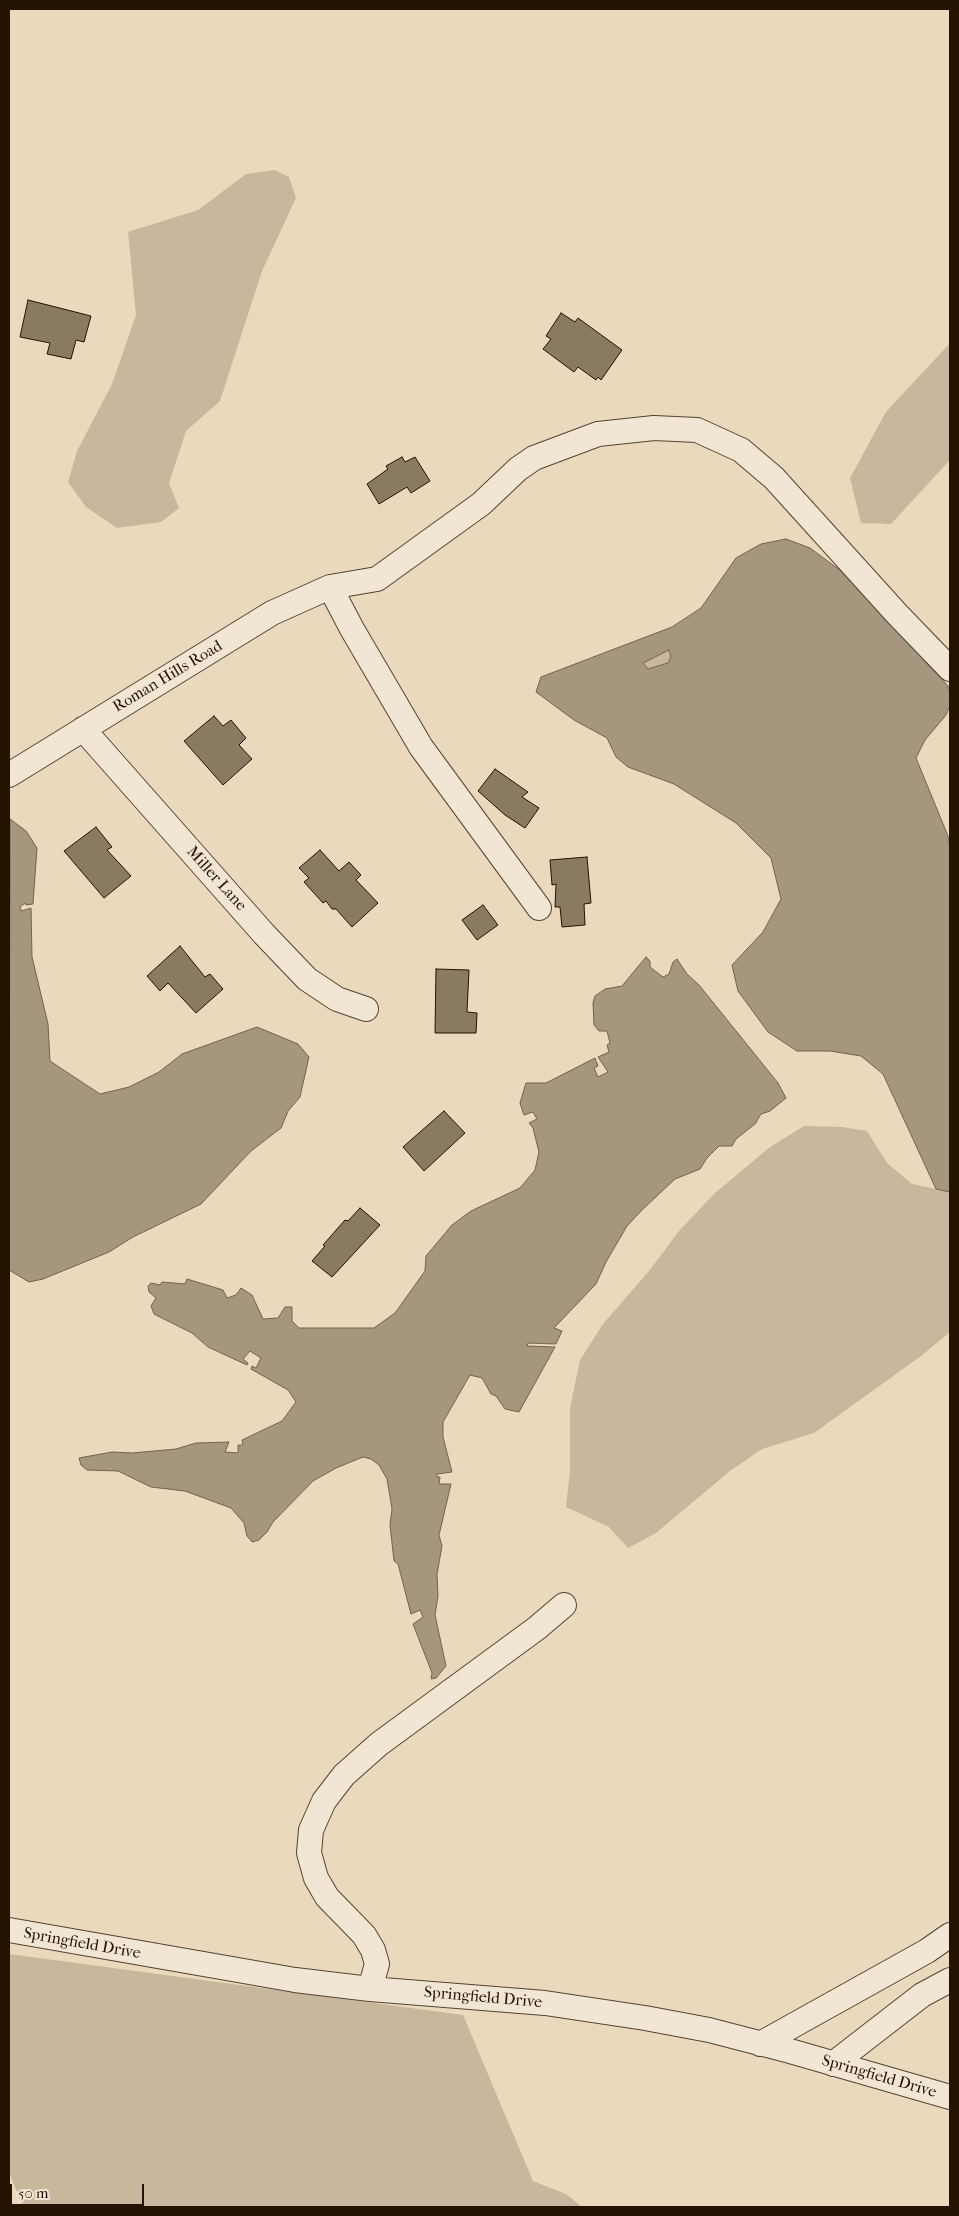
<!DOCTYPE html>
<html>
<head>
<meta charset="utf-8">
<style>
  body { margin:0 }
  #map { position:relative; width:959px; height:2216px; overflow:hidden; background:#ead9bd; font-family:"IM FELL French Canon",serif }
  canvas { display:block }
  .frame { position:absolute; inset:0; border:10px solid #231300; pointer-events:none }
  .scale { position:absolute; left:10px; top:2184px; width:134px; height:22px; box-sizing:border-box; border:2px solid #231300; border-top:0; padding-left:6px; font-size:15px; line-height:18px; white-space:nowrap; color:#231300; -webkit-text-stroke:4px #f1e6d4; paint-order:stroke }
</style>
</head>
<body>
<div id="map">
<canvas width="959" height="2216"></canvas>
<div class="frame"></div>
<div class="scale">50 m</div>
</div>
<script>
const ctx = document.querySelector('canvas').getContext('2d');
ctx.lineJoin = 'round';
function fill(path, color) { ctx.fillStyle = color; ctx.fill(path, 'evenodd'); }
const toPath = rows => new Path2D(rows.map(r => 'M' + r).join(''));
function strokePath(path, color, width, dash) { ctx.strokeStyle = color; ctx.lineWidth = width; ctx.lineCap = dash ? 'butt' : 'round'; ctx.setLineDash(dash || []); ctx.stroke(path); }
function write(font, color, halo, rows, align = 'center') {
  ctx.font = font + ' "IM FELL French Canon",serif'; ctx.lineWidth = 4; ctx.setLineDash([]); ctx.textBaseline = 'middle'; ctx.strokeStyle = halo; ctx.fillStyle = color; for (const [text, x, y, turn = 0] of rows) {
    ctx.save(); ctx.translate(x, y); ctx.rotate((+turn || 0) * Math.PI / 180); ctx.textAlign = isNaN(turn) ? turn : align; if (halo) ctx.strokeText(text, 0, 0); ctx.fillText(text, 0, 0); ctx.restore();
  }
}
const green = toPath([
  [275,170,289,177,296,198,262,271,220,401,186,431,169,483,179,508,161,522,117,528,86,507,68,482,77,451,112,384,136,315,128,232,198,210,246,174],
  [950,343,950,460,891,524,861,523,850,478,886,412],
  [669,650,671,657,668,663,648,669,643,662],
  [804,1126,842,1127,867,1131,887,1163,912,1184,950,1192,950,1332,921,1356,814,1433,762,1449,730,1471,656,1533,628,1548,609,1527,566,1507,570,1471,570,1408,580,1360,603,1324,649,1271,679,1231,714,1194,770,1147],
  [9,1954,463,2015,533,2181,566,2194,582,2207,23,2207,9,2172]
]);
const water = toPath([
  [786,539,810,548,841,571,948,686,950,693,950,706,946,715,925,740,916,758,948,836,950,848,950,1192,936,1189,883,1074,861,1056,830,1051,797,1051,768,1032,738,991,732,965,763,932,781,899,771,858,736,823,674,784,628,767,616,757,607,738,574,720,536,692,541,677,672,627,701,608,736,558,761,544,786,539],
  [669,650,671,657,668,663,648,669,643,663,669,650],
  [10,819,26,831,37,848,33,904,26,905,25,903,20,907,21,911,31,908,32,957,48,1024,50,1061,100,1094,129,1087,159,1072,182,1054,257,1027,298,1044,309,1057,300,1097,288,1111,281,1128,251,1151,201,1204,133,1237,109,1252,43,1279,29,1282,9,1270,10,819],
  [646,957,650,961,650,967,663,977,669,974,673,962,677,959,687,974,699,985,778,1083,786,1098,770,1111,761,1114,755,1124,736,1139,732,1146,719,1146,707,1158,700,1169,675,1179,642,1210,627,1226,606,1262,596,1284,554,1328,562,1331,556,1344,528,1343,527,1346,555,1347,519,1412,505,1409,496,1396,491,1394,482,1378,470,1375,443,1422,443,1437,452,1472,437,1474,437,1477,440,1477,439,1484,451,1484,439,1535,442,1546,437,1574,438,1596,435,1615,446,1666,436,1678,431,1679,432,1673,413,1624,423,1617,420,1610,411,1614,398,1564,394,1561,390,1525,392,1509,387,1479,379,1465,371,1459,363,1457,336,1468,313,1481,273,1522,267,1532,259,1540,252,1542,247,1536,244,1523,231,1508,185,1491,151,1487,118,1471,87,1470,81,1465,79,1458,112,1452,132,1453,176,1449,196,1443,229,1442,225,1452,238,1453,238,1445,243,1445,242,1440,282,1421,296,1402,288,1390,251,1369,252,1366,256,1368,261,1358,250,1351,243,1359,248,1363,247,1365,208,1347,192,1333,154,1314,151,1306,156,1298,149,1292,148,1286,151,1283,160,1285,162,1282,185,1284,187,1279,223,1290,227,1298,236,1295,241,1288,252,1295,263,1319,278,1318,285,1307,292,1307,292,1321,299,1328,374,1328,395,1313,425,1271,426,1256,452,1225,471,1211,520,1188,535,1170,539,1152,533,1128,529,1123,537,1119,533,1112,524,1115,520,1103,526,1083,546,1083,595,1058,598,1066,594,1068,598,1077,608,1072,598,1057,609,1052,607,1045,610,1043,607,1031,599,1031,594,1025,593,1003,595,996,605,989,622,986,646,957]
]);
const building = toPath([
  [28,300,91,316,84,342,76,340,71,359,47,354,50,343,20,337,28,300],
  [561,313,575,322,578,318,622,350,601,380,598,377,596,380,578,367,574,372,543,349,551,339,546,336,561,313],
  [402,457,405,462,415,457,430,481,411,493,407,487,379,504,367,484,388,469,386,466,402,457],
  [214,716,223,726,231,720,246,738,239,745,252,759,223,785,184,741,214,716],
  [495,769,528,792,522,797,539,808,525,828,505,815,478,791,495,769],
  [96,827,112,847,107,850,131,876,104,898,64,851,96,827],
  [320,850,339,871,349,862,361,875,356,880,378,903,352,927,336,909,332,909,326,901,323,903,304,882,309,878,299,868,320,850],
  [587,857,591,903,584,904,585,925,562,927,560,907,555,907,556,884,552,885,550,860,587,857],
  [483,905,498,925,477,940,462,920,483,905],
  [180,946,205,977,210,974,223,989,196,1013,168,983,160,991,147,976,180,946],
  [436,969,469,970,467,1012,477,1013,476,1033,435,1033,436,969],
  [444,1111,465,1133,424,1171,403,1147,444,1111],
  [360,1208,380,1225,332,1277,312,1261,325,1246,323,1245,345,1220,348,1221,360,1208]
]);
const minor = toPath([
  [330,587,352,629,421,747,539,908],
  [83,729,264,934,307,979,337,999,366,1009],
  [9,775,272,613,330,587,377,579,481,504,518,469,534,458,598,434,654,428,697,430,741,450,774,478,897,614,950,669],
  [9,1930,295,1980,370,1989,545,2003,645,2018,709,2030,790,2051,950,2097],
  [370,1989,377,1964,373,1950,364,1935,327,1897,316,1878,309,1853,311,1830,324,1801,344,1775,379,1744,537,1628,564,1605],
  [760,2044,927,1951,950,1935],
  [833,2064,922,1995,950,1980]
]);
const streetNames = [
  ["Roman Hills Road",168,677,-31],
  ["Miller Lane",216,879,48],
  ["Springfield Drive",82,1944,10],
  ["Springfield Drive",483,1998,5],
  ["Springfield Drive",879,2077,16]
];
fill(green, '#c8b79d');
fill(water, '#a6967d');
strokePath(water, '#72624b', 1);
fill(building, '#8a7a62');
strokePath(building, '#231300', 1);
strokePath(minor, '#55442f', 26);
strokePath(minor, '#f1e6d4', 24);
write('16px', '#231300', '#f1e6d4', streetNames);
</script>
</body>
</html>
